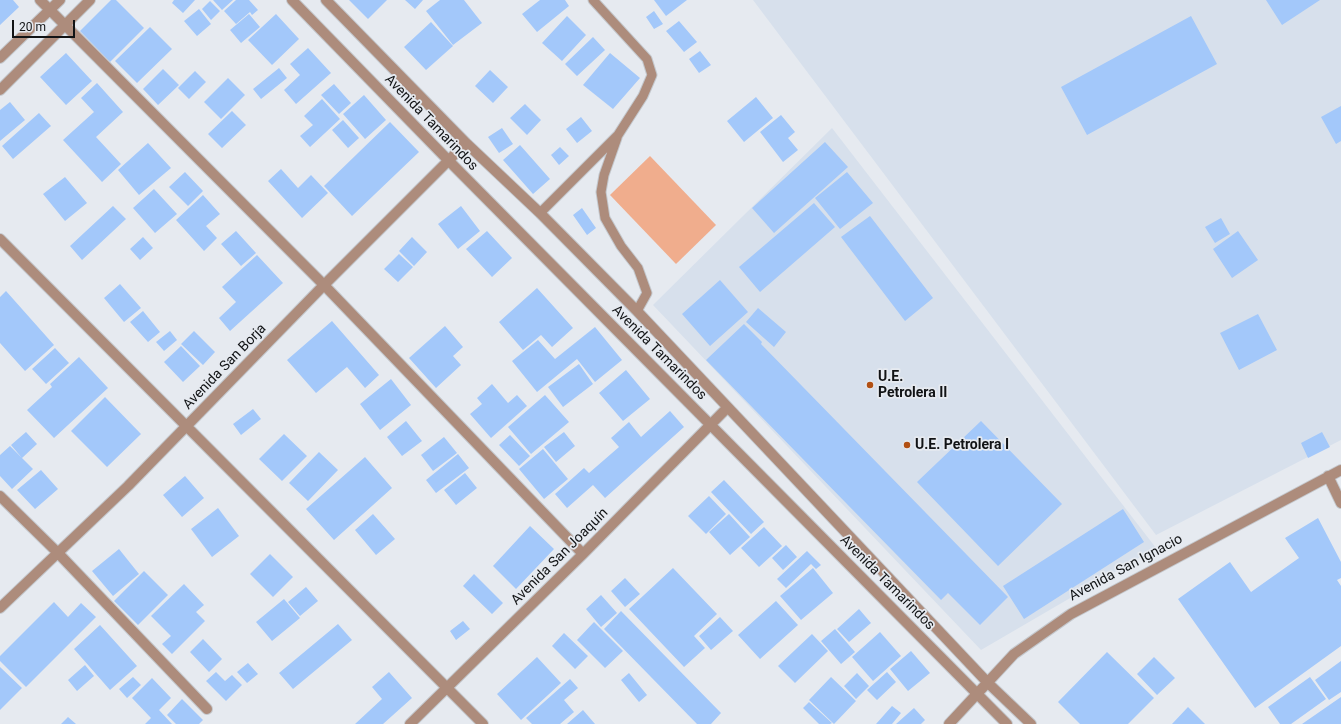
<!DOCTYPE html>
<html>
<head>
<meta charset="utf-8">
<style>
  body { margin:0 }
  #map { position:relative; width:1341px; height:724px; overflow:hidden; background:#e6eaf0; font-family:Roboto,sans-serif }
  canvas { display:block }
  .scale { position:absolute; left:12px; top:20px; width:63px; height:18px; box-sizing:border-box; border:2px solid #111315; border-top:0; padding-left:5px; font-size:12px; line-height:14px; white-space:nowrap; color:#111315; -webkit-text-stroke:3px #e6eaf0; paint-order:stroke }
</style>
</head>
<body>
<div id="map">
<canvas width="1341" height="724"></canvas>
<div class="scale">20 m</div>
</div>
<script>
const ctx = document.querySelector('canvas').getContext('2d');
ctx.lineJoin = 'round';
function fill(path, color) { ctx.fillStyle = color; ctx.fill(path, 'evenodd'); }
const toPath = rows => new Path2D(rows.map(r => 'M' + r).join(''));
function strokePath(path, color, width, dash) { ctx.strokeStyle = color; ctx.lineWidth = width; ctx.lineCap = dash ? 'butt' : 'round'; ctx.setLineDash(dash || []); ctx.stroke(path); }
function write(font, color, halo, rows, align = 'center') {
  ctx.font = font + ' Roboto,sans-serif'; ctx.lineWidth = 3.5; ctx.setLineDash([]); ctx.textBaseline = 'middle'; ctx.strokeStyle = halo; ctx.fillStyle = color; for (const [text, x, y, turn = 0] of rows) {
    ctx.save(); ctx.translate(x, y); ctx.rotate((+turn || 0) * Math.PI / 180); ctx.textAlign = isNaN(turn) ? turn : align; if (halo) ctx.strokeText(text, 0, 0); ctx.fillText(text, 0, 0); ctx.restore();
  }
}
const built = toPath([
  [753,0,1341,0,1341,440,1156,535],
  [832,128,1156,548,981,650,653,305]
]);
const green = toPath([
  [650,156,716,225,676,264,610,195]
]);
const building = toPath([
  [0,0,13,0,19,7,0,25],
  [111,0,116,0,144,28,110,62,80,31],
  [174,0,195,0,183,13,172,3],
  [213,0,233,0,222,10],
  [236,0,249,0,258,10,252,15,250,12,236,24,224,11],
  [349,0,387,0,368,19],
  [405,0,423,0,415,9],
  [440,0,464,0,482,23,453,45,426,11],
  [540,0,565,0,569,6,537,32,522,14],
  [654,0,687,0,666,16],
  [1266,0,1320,0,1282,25],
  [210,1,220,11,211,20,202,9],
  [199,9,211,24,197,36,184,21],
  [654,11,663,24,654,29,646,17],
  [249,14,260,27,241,43,230,30],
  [276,14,299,39,272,65,248,40],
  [567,16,586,35,562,61,542,43],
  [1191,16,1217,64,1087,135,1061,87],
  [679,21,697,42,684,52,666,31],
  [431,22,453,46,426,70,404,47],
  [150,27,172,49,137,83,115,61],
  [593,37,605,50,577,76,565,64],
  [308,48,331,73,296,104,284,90,300,75,290,64],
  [700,51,711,65,699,73,689,59],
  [66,53,92,81,66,105,40,77],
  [610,53,640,78,613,109,583,85],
  [279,68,287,78,261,99,253,89],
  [163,69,179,85,158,105,143,89],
  [490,70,508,87,493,103,475,86],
  [195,71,206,82,189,99,178,88],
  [228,78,245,95,221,119,204,102],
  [97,83,123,112,96,137,121,164,102,182,63,140,94,112,81,98],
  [334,84,351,103,339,114,321,95],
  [364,95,386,120,365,139,343,114],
  [756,97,773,118,744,142,727,121],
  [322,99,340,119,310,147,300,136,313,125,304,116],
  [10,102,25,120,0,141,0,110],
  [525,104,541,120,527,135,510,118],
  [1341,106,1341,141,1336,144,1321,117],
  [232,111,246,125,222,148,208,134],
  [39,113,51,126,13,159,2,146],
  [781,115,795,132,788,138,798,150,783,162,760,132],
  [581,117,592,131,577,143,566,129],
  [343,120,359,138,348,148,332,130],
  [390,122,419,152,352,216,324,186],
  [502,128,513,144,499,153,488,137],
  [825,142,848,167,774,233,752,208],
  [148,143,171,168,139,195,118,170],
  [520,145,550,179,533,194,503,160],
  [560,147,569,156,559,165,551,155],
  [281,169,298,188,311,175,328,193,302,218,268,181],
  [185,172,203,191,188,206,169,187],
  [847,172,873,203,840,229,815,198],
  [65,177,87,203,65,221,43,194],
  [154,189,177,214,155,233,133,208],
  [203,195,220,214,206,226,217,238,204,251,176,220],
  [814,203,835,227,760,292,739,267],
  [113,206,126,219,82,260,70,246],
  [461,206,480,231,458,249,438,224],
  [582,208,596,228,587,235,573,215],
  [870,216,933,298,905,321,841,237],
  [1221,218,1230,234,1215,243,1205,227],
  [236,231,256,253,241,266,221,244],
  [487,231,512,258,492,277,466,249],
  [1238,231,1258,260,1232,278,1213,249],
  [143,237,153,248,140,260,130,249],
  [412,237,427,252,414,266,399,251],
  [399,254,413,267,398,282,384,269],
  [257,255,283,283,230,331,219,318,236,302,222,287],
  [720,280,748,312,710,346,682,314],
  [120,284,141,308,124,322,104,298],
  [537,288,573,328,552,347,541,335,523,350,499,322],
  [6,291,54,345,25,371,0,343,0,297],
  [758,308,786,332,774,347,746,322],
  [143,311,160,332,148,342,130,322],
  [1258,314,1277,350,1239,370,1220,333],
  [332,321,379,375,365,388,347,367,316,393,287,360],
  [744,324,762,342,761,344,1008,597,980,625,948,593,941,600,706,360],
  [445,326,463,347,453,356,461,365,436,388,409,358],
  [595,327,622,360,595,382,577,359,537,392,512,361,538,340,555,359],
  [170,331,177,340,164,351,156,342],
  [194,331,215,352,203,365,181,344],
  [181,346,200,366,183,382,164,362],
  [55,348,69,363,46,384,32,369],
  [79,357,108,388,54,438,27,410,52,387,50,384],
  [579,364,593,384,563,407,548,387],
  [626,370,650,399,623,421,599,393],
  [391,379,411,405,380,430,360,404],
  [492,384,508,403,517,395,527,406,491,438,470,414,482,404,477,398],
  [545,395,569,422,531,454,508,427],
  [105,397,141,434,107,467,71,431],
  [253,409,261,419,241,435,233,424],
  [670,411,684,427,605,498,593,485,567,508,555,494,584,468,589,473,619,447,611,438,629,422,641,437],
  [406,421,422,441,402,456,387,437],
  [981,421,1062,504,998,566,917,482],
  [26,432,37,444,22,458,11,445],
  [564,432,575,446,556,462,544,447],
  [1322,432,1330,447,1308,458,1301,443],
  [284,434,307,456,282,481,259,459],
  [510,435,530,456,519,466,499,445],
  [444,437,457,453,433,471,421,455],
  [10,446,33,469,12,489,0,476,0,455],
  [543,449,568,479,544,499,519,469],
  [319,452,338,470,308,501,289,483],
  [458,454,469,468,436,493,426,480],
  [365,457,392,488,334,540,306,509],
  [41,470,58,489,35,509,17,490],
  [465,473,477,488,456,505,444,490],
  [185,476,204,498,182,517,163,495],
  [724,480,764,522,751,534,711,492],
  [709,496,726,514,706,534,688,516],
  [218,508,239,536,212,557,191,529],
  [1123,509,1144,542,1024,619,1003,586],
  [373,514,395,539,376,555,355,530],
  [729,514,750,537,730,555,709,532],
  [1318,518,1341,562,1341,578,1337,580,1341,586,1341,646,1255,708,1178,599,1230,562,1251,592,1299,558,1285,538],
  [530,526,554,549,516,589,493,566],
  [764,527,782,546,759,567,741,548],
  [786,545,797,557,783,570,772,558],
  [119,549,139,574,113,596,92,571],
  [807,551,821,565,816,569,811,564,786,588,777,579],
  [270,554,293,577,273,597,250,574],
  [673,568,717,614,694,636,705,648,684,667,629,609],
  [813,568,833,593,801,620,780,596],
  [144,571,168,595,138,625,114,601],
  [474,574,503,603,492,614,463,586],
  [625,578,640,594,625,607,611,591],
  [184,584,204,605,196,612,205,621,172,654,162,644,171,636,151,616],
  [306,587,318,601,300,616,288,602],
  [601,595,617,613,601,627,586,609],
  [284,599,300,618,272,641,256,622],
  [776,601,798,625,760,659,738,635],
  [54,602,68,617,81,603,96,617,26,687,0,661,0,656],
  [859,609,871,623,849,642,837,629],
  [621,611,721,713,711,724,697,724,604,629],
  [720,617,733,631,711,650,699,636],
  [463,621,470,629,456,640,450,631],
  [594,622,623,651,605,668,577,640],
  [338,624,352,640,293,689,279,673],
  [100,625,137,666,110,690,74,649],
  [835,629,855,652,841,664,821,641],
  [880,632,901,656,873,681,852,657],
  [564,633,588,656,575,669,552,646],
  [812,634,828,651,795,683,778,666],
  [203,639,222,659,209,672,190,652],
  [911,651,930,673,908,691,890,669],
  [1107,652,1154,698,1128,724,1080,724,1058,702],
  [537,657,561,683,521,720,497,694],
  [1154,657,1175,678,1157,695,1137,674],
  [1341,661,1341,692,1329,700,1315,680],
  [248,663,258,674,247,683,237,672],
  [85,665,94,676,77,691,68,680],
  [0,667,22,688,0,710],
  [216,672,225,681,232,675,242,685,226,701,206,681],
  [389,672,412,698,383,724,355,724,382,699,372,687],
  [887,672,896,682,877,700,867,690],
  [629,673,647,695,639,702,621,680],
  [857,673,869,686,856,699,844,686],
  [133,677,141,685,127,698,119,689],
  [831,677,856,701,834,724,809,700],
  [1310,677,1326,699,1291,724,1280,724,1268,707],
  [152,678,171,698,159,710,172,724,145,724,151,718,132,698],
  [570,679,578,688,564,700,574,712,560,724,532,724,526,718],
  [1341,697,1341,724,1302,724],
  [182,699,203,720,199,724,176,724,167,715],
  [809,702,832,723,830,724,819,724,803,708],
  [892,706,901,713,892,724,876,724],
  [1188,707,1205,724,1172,724],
  [914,708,925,720,921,724,896,724],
  [583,710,595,724,567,724],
  [68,717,76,724,61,724]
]);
const service = toPath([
  [617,138,604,175,601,192,605,218,621,246,638,268,647,293,637,311],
  [540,213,618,135,643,96,652,75,647,59,593,0]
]);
const minor = toPath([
  [40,0,324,285,583,554],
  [292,0,449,161,1007,724],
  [326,0,466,143,540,213,637,311,988,683,1031,724],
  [0,58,60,0],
  [0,90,90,0],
  [0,239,483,724],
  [1328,476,1341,503],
  [0,496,58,553,207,709],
  [0,608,128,486,324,285,466,143],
  [410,724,583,554,727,408],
  [949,724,1014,654,1071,614,1341,470]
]);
const markers = [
  [870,385,4,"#b25013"],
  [907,445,4,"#b25013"]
];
const streetNames = [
  ["Avenida Tamarindos",431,123,46],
  ["Avenida Tamarindos",659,353,45],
  ["Avenida San Borja",225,367,-46],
  ["Avenida San Joaquín",560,557,-45],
  ["Avenida San Ignacio",1126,568,-28],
  ["Avenida Tamarindos",887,583,45]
];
const poiNames = [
  ["U.E.",878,377],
  ["Petrolera II",878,393],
  ["U.E. Petrolera I",915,445]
];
fill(built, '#d7e0ec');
fill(green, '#f0ad8d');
fill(building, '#a3c8fa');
strokePath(service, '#c4c8cd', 11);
strokePath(minor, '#c4c8cd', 12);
strokePath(service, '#ad8c7c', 9);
strokePath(minor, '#ad8c7c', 10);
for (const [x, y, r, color] of markers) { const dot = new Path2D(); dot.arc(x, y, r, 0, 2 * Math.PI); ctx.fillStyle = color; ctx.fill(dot); strokePath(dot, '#e6eaf0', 1.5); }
write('14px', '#111315', '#e6eaf0', streetNames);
write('bold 14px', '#111315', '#e6eaf0', poiNames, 'left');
</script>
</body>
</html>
